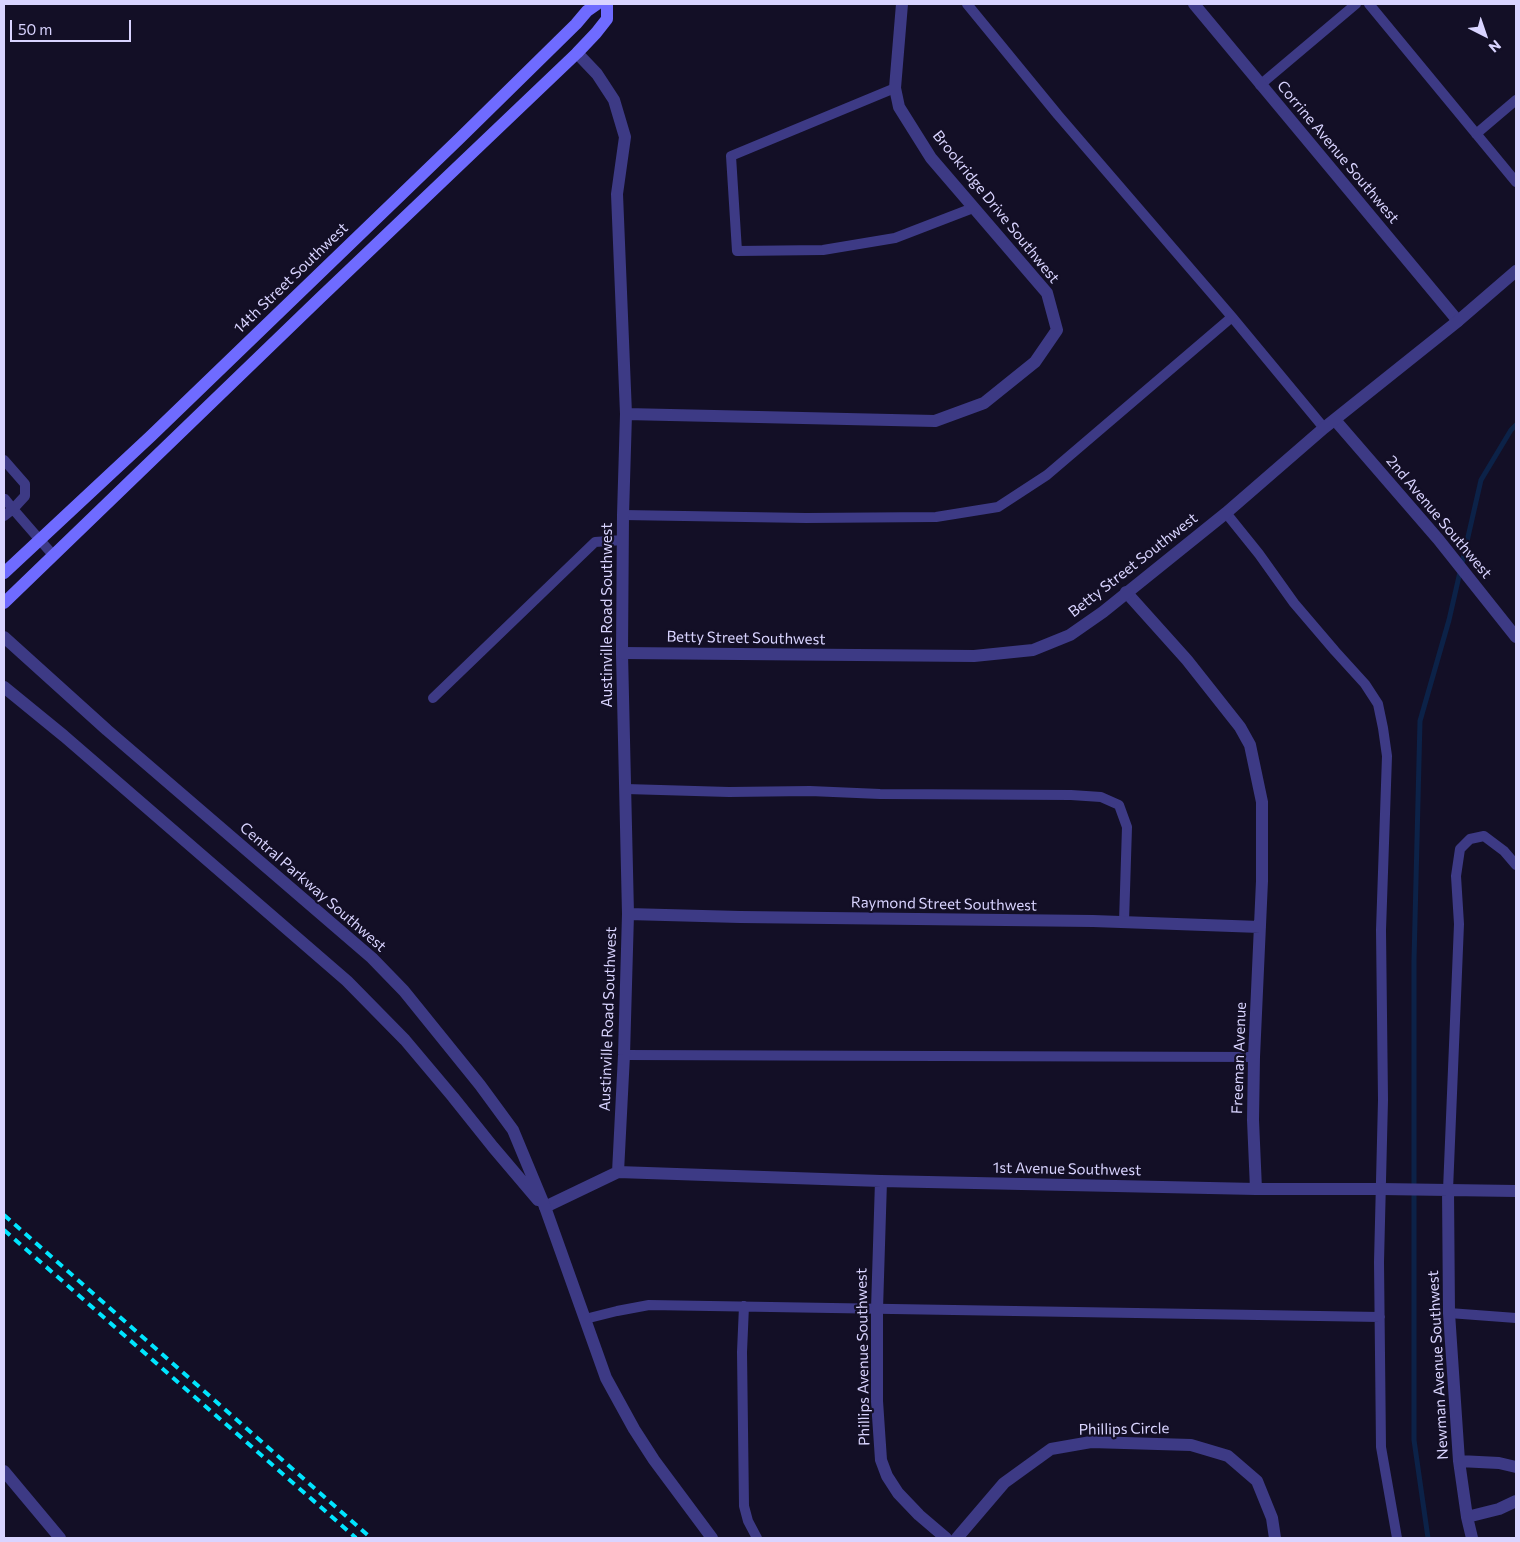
<!DOCTYPE html>
<html>
<head>
<meta charset="utf-8">
<style>
  body { margin:0 }
  #map { position:relative; width:1520px; height:1542px; overflow:hidden; background:#130f26; font-family:Commissioner,sans-serif }
  canvas { display:block }
  .frame { position:absolute; inset:0; border:5px solid #d9d4ff; pointer-events:none }
  .north { position:absolute; left:1460px; top:10px; width:50px; height:50px; -webkit-text-stroke:4px #130f26; paint-order:stroke; rotate:139deg; font-size:14px; font-weight:700; line-height:20px; text-align:center; color:#d9d4ff }
  .north::after { content:''; display:block; margin:auto; width:18px; height:22px; background:#d9d4ff; clip-path:polygon(50% 0,100% 100%,50% 72%,0 100%) }
  .scale { position:absolute; left:10px; top:20px; width:121px; height:22px; box-sizing:border-box; border:2px solid #d9d4ff; border-top:0; padding-left:6px; font-size:15px; line-height:18px; white-space:nowrap; color:#d9d4ff; -webkit-text-stroke:4px #130f26; paint-order:stroke }
</style>
</head>
<body>
<div id="map">
<canvas width="1520" height="1542"></canvas>
<div class="frame"></div>
<div class="north">N</div>
<div class="scale">50 m</div>
</div>
<script>
const ctx = document.querySelector('canvas').getContext('2d');
ctx.lineJoin = 'round';
const toPath = rows => new Path2D(rows.map(r => 'M' + r).join(''));
function strokePath(path, color, width, dash) { ctx.strokeStyle = color; ctx.lineWidth = width; ctx.lineCap = dash ? 'butt' : 'round'; ctx.setLineDash(dash || []); ctx.stroke(path); }
function write(font, color, halo, rows, align = 'center') {
  ctx.font = font + ' Commissioner,sans-serif'; ctx.lineWidth = 4.5; ctx.setLineDash([]); ctx.textBaseline = 'middle'; ctx.strokeStyle = halo; ctx.fillStyle = color; for (const [text, x, y, turn = 0] of rows) {
    ctx.save(); ctx.translate(x, y); ctx.rotate((+turn || 0) * Math.PI / 180); ctx.textAlign = isNaN(turn) ? turn : align; if (halo) ctx.strokeText(text, 0, 0); ctx.fillText(text, 0, 0); ctx.restore();
  }
}
const stream = toPath([
  [1428,1538,1414,1440,1414,960,1420,721,1449,620,1481,480,1511,430,1516,425]
]);
const service = toPath([
  [967,4,1058,115,1232,317,1324,428],
  [1369,4,1516,182],
  [1260,85,1356,4],
  [895,88,731,156,737,251,823,250,895,238,973,208],
  [1476,134,1516,100],
  [4,460,25,484,25,496,13,509,53,555],
  [1226,513,1259,554,1294,603,1335,651,1365,684,1378,704,1383,728,1387,756,1381,930,1383,1100,1379,1262,1381,1447,1397,1538],
  [623,515,806,518,936,517,998,507,1047,475,1232,317],
  [4,516,13,509,5,499],
  [433,698,595,542,623,540],
  [626,789,729,792,810,791,880,794,1071,795,1101,797,1119,805,1127,827,1124,922],
  [624,1055,1254,1057],
  [1448,1190,1459,924,1456,876,1460,849,1470,839,1484,836,1504,851,1516,865],
  [744,1306,742,1352,744,1506,748,1521,757,1538],
  [1449,1313,1516,1318],
  [585,1319,617,1311,649,1305,1380,1317]
]);
const minor = toPath([
  [1194,4,1458,321],
  [577,53,597,74,614,100,625,137,617,194,626,414,623,515,622,653,628,914,624,1055,618,1172],
  [626,414,935,421,984,403,1035,362,1057,330,1047,293,931,158,899,107,895,88,902,4],
  [1335,420,1438,539,1516,637],
  [1126,592,1187,660,1240,727,1250,745,1262,802,1262,881,1254,1057,1253,1120,1256,1189],
  [628,914,740,917,1093,921,1260,927],
  [881,1181,877,1309,877,1401,881,1460,887,1476,898,1493,919,1515,946,1538],
  [1448,1190,1449,1313,1459,1461,1467,1517,1472,1538],
  [545,1207,618,1172,881,1181,1256,1189,1381,1189,1516,1191],
  [1459,1461,1499,1463,1516,1467],
  [1467,1517,1499,1509,1516,1501],
  [957,1538,1004,1483,1051,1449,1091,1442,1191,1445,1228,1456,1257,1481,1272,1518,1275,1538]
]);
const tertiary = toPath([
  [4,637,107,730,372,958,404,991,480,1085,513,1130,545,1207,606,1378,634,1429,654,1460,712,1538],
  [622,653,974,656,1033,650,1070,635,1103,612,1226,513,1324,428,1458,321,1516,271],
  [4,687,64,736,347,981,405,1040,453,1097,493,1147,538,1200],
  [4,1471,60,1538]
]);
const secondary = toPath([
  [4,573,151,436,460,138,576,24,587,11,597,4],
  [4,603,320,298,577,53,596,33,607,19,607,4]
]);
const rail = toPath([
  [4,1215,371,1538],
  [4,1230,356,1538]
]);
const streetNames = [
  ["Corrine Avenue Southwest",1338,152,50],
  ["Brookridge Drive Southwest",996,207,51],
  ["14th Street Southwest",291,278,-44],
  ["2nd Avenue Southwest",1439,517,50],
  ["Betty Street Southwest",1133,565,-38],
  ["Austinville Road Southwest",607,615,-90],
  ["Betty Street Southwest",746,638,1],
  ["Central Parkway Southwest",313,887,41],
  ["Raymond Street Southwest",944,904,1],
  ["Austinville Road Southwest",608,1019,-88],
  ["Freeman Avenue",1239,1058,-88],
  ["1st Avenue Southwest",1067,1169,1],
  ["Phillips Avenue Southwest",863,1357,-91],
  ["Newman Avenue Southwest",1438,1365,-93],
  ["Phillips Circle",1124,1429,-1]
];
strokePath(stream, '#0c2248', 5);
strokePath(service, '#3d3a85', 10);
strokePath(minor, '#3d3a85', 12);
strokePath(tertiary, '#3d3a85', 12);
strokePath(secondary, '#6f6bff', 12);
strokePath(rail, '#00e5ff', 4, [8, 6]);
write('15px', '#d9d4ff', '#130f26', streetNames);
</script>
</body>
</html>
